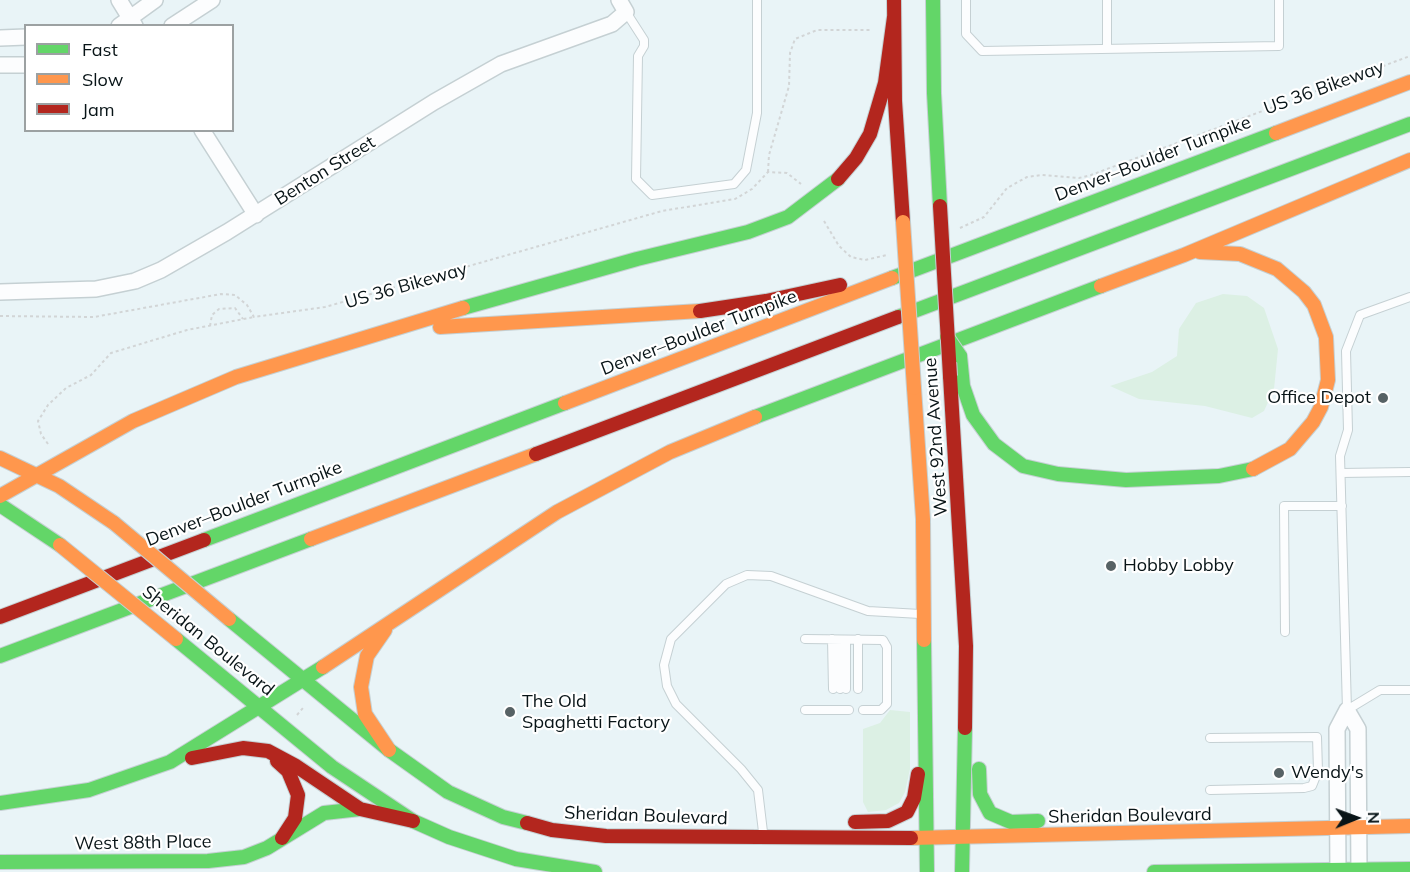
<!DOCTYPE html>
<html>
<head>
<meta charset="utf-8">
<style>
  body { margin:0 }
  #map { position:relative; width:1410px; height:872px; overflow:hidden; background:#e9f4f7; font-family:Mulish,sans-serif }
  canvas { display:block }
  .legend { position:absolute; left:24px; top:24px; width:210px; height:108px; box-sizing:border-box; background:#fff; border:2px solid #9ca1a2; margin:0; padding:8px 10px; list-style:none; font-size:18px; color:#081417 }
  .legend li { display:flex; align-items:center; gap:12px; height:30px }
  .legend b { width:30px; border:2px solid #9ca1a2 }
  .north { position:absolute; left:1326px; top:788px; width:60px; height:60px; -webkit-text-stroke:4px #fff; paint-order:stroke; rotate:89deg; font-size:16px; font-weight:700; line-height:24px; text-align:center; color:#081417 }
  .north::after { content:''; display:block; margin:auto; width:21px; height:27px; background:#081417; clip-path:polygon(50% 0,100% 100%,50% 72%,0 100%) }
</style>
</head>
<body>
<div id="map">
<canvas width="1410" height="872"></canvas>
<ul class="legend">
<li><b style="height:8px;background:#63d668"></b>Fast</li>
<li><b style="height:8px;background:#ff974d"></b>Slow</li>
<li><b style="height:8px;background:#b3261e"></b>Jam</li>
</ul>
<div class="north">N</div>
</div>
<script>
const ctx = document.querySelector('canvas').getContext('2d');
ctx.lineJoin = 'round';
function fill(path, color) { ctx.fillStyle = color; ctx.fill(path, 'evenodd'); }
const toPath = rows => new Path2D(rows.map(r => 'M' + r).join(''));
function strokePath(path, color, width, dash) { ctx.strokeStyle = color; ctx.lineWidth = width; ctx.lineCap = dash ? 'butt' : 'round'; ctx.setLineDash(dash || []); ctx.stroke(path); }
function write(font, color, halo, rows, align = 'center') {
  ctx.font = font + ' Mulish,sans-serif'; ctx.lineWidth = 4.5; ctx.setLineDash([]); ctx.textBaseline = 'middle'; ctx.strokeStyle = halo; ctx.fillStyle = color; for (const [text, x, y, turn = 0] of rows) {
    ctx.save(); ctx.translate(x, y); ctx.rotate((+turn || 0) * Math.PI / 180); ctx.textAlign = isNaN(turn) ? turn : align; if (halo) ctx.strokeText(text, 0, 0); ctx.fillText(text, 0, 0); ctx.restore();
  }
}
const green = toPath([
  [1223,294,1247,296,1264,308,1278,349,1274,389,1264,411,1252,418,1205,406,1139,399,1110,386,1152,372,1177,356,1179,329,1196,303],
  [890,710,910,712,910,769,905,792,899,803,886,810,868,812,863,802,863,729,880,723]
]);
const path = toPath([
  [768,172,769,155,789,86,790,53,795,39,817,30,870,30],
  [824,221,839,246,851,257,865,260,887,255],
  [960,228,984,217,1007,188,1027,177,1042,175,1079,178,1091,175,1410,56],
  [0,316,94,317,221,294,235,295,247,305,254,317,325,307,662,211,735,199,752,189,768,172,787,173,801,184],
  [210,326,212,315,219,309,235,308,243,319],
  [48,444,41,434,38,421,48,405,66,388,91,375,111,353,187,330,254,317],
  [297,715,303,708]
]);
const lane = toPath([
  [966,0,966,34,982,51,1279,46,1279,0],
  [1107,0,1107,49],
  [626,12,644,40,644,46,638,56,636,179,652,195,734,184,746,170,757,113,757,0],
  [1410,297,1360,315,1346,351,1348,430,1340,456,1347,710,1380,690,1410,690],
  [1341,473,1410,472],
  [1285,632,1284,506,1342,506],
  [805,639,883,640,887,647,887,704,881,710,863,710],
  [832,639,833,689],
  [858,639,858,689],
  [839,640,840,689],
  [846,640,846,689],
  [805,710,849,710],
  [1210,738,1317,737,1318,771,1312,786,1304,788,1210,790],
  [763,832,758,790,741,769,676,704,667,686,664,665,671,639,726,584,747,575,771,576,868,611,920,614]
]);
const street = toPath([
  [119,0,135,26],
  [119,26,155,0],
  [172,26,212,0],
  [0,38,26,37],
  [0,65,26,65],
  [202,130,256,215],
  [0,292,96,289,135,281,161,270,227,232,434,102,501,64,612,24,626,12,619,0],
  [1347,710,1358,729,1359,872],
  [1338,872,1337,729,1347,710]
]);
const fast = toPath([
  [933,0,934,93,940,206],
  [892,278,1276,133],
  [463,308,637,259,748,232,788,217,838,179],
  [898,317,1410,124],
  [960,356,963,386,973,415,994,444,1023,466,1058,474,1126,480,1219,476,1253,469],
  [755,417,1101,286],
  [0,505,60,545],
  [204,540,565,403],
  [229,619,389,750,448,792,503,817,527,823],
  [176,639,332,767,413,821,449,837,516,859,595,872],
  [924,640,927,872],
  [0,656,311,539],
  [979,769,980,794,990,813,1011,822,1038,821],
  [0,803,89,790,170,762,323,667],
  [0,862,208,861,244,857,267,848,324,813,360,809],
  [962,872,965,728],
  [1154,872,1410,869]
]);
const slow = toPath([
  [1276,133,1410,82],
  [1200,252,1240,254,1277,269,1304,292,1314,305,1326,337,1328,380,1321,407,1313,422,1290,449,1253,469],
  [1101,286,1184,255,1410,160],
  [440,327,700,311],
  [914,388,923,519,924,640],
  [565,403,892,278],
  [0,458,59,486,114,523],
  [0,496,133,421,236,377,463,308],
  [311,539,536,454],
  [385,630,367,656,361,687,365,714,389,750],
  [323,667,557,512,670,452,755,417],
  [911,838,1410,826]
]);
const jam = toPath([
  [894,0,895,101,903,222],
  [838,179,856,158,870,134,885,83,894,17],
  [700,311,766,301,840,285],
  [950,376,966,646,965,728],
  [536,454,898,317],
  [0,617,204,540],
  [192,758,243,748,268,751,296,766,360,809,413,821],
  [277,761,288,771,298,795,295,818,282,838],
  [855,822,888,821,907,812,914,798,918,774],
  [527,823,552,830,606,836,911,838]
]);
const fastBridge = toPath([
  [947,337,960,356]
]);
const slowBridge = toPath([
  [903,222,914,388],
  [114,523,229,619],
  [60,545,176,639]
]);
const jamBridge = toPath([
  [940,206,950,376]
]);
const markers = [
  [1383,398,6,"#576265"],
  [1111,566,6,"#576265"],
  [510,712,6,"#576265"],
  [1279,773,6,"#576265"]
];
const streetNames = [
  ["US 36 Bikeway",1324,88,-20],
  ["Denver–Boulder Turnpike",1153,159,-21],
  ["Benton Street",325,171,-32],
  ["US 36 Bikeway",406,286,-16],
  ["Denver–Boulder Turnpike",699,333,-21],
  ["West 92nd Avenue",936,437,-94],
  ["Denver–Boulder Turnpike",244,504,-21],
  ["Sheridan Boulevard",208,641,39],
  ["Sheridan Boulevard",646,816,2],
  ["Sheridan Boulevard",1130,816,-1],
  ["West 88th Place",143,843,-1]
];
const poiNames = [
  ["Office Depot",1371,398,"right"],
  ["Hobby Lobby",1123,566],
  ["The Old",522,702],
  ["Spaghetti Factory",522,723],
  ["Wendy's",1291,773]
];
fill(green, '#dcf0e4');
strokePath(lane, '#c5d0d3', 10);
strokePath(street, '#c5d0d3', 18);
strokePath(fast, '#c5d0d3', 16);
strokePath(slow, '#c5d0d3', 16);
strokePath(jam, '#c5d0d3', 16);
strokePath(path, '#d2d5d6', 2, [3, 3]);
strokePath(lane, '#fcfdfe', 8);
strokePath(street, '#fcfdfe', 15);
strokePath(fast, '#63d668', 14);
strokePath(slow, '#ff974d', 14);
strokePath(jam, '#b3261e', 14);
strokePath(fastBridge, '#c5d0d3', 16, []);
strokePath(slowBridge, '#c5d0d3', 16, []);
strokePath(jamBridge, '#c5d0d3', 16, []);
strokePath(fastBridge, '#63d668', 14);
strokePath(slowBridge, '#ff974d', 14);
strokePath(jamBridge, '#b3261e', 14);
for (const [x, y, r, color] of markers) { const dot = new Path2D(); dot.arc(x, y, r, 0, 2 * Math.PI); ctx.fillStyle = color; ctx.fill(dot); strokePath(dot, '#fff', 2); }
write('18px', '#081417', '#fff', streetNames);
write('18px', '#081417', '#fff', poiNames, 'left');
</script>
</body>
</html>
